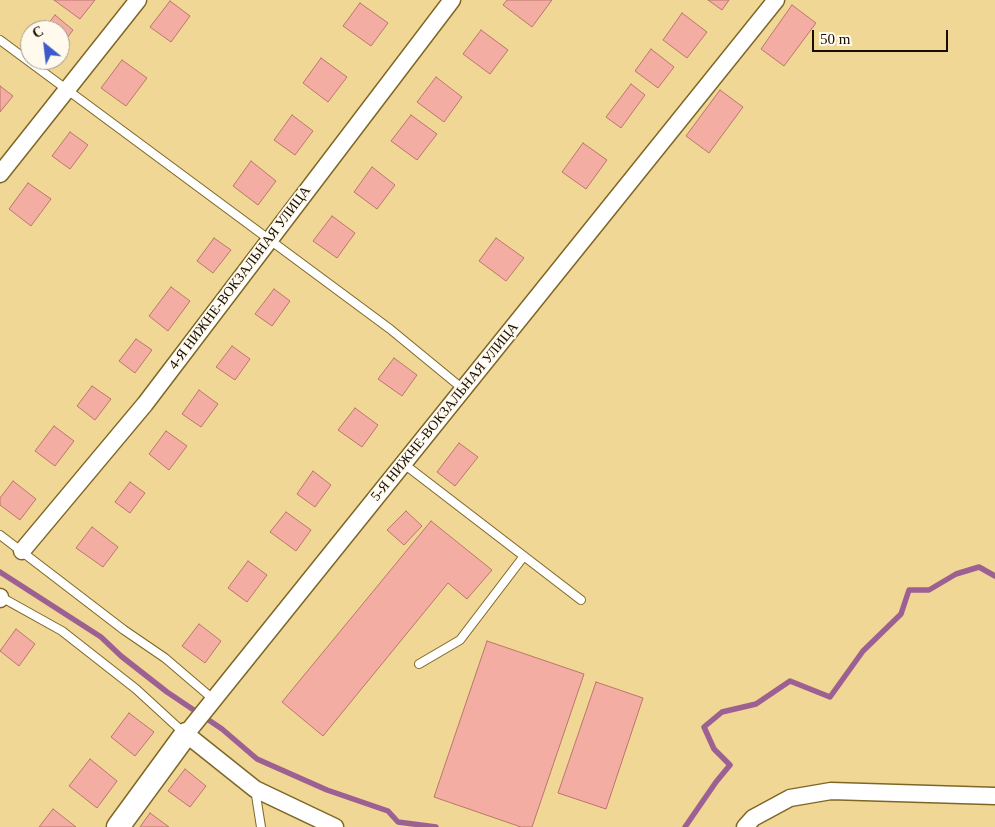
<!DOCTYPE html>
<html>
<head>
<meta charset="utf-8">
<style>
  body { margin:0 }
  #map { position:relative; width:995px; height:827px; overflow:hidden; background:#f0d795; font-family:"Times New Roman",serif }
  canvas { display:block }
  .north { position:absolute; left:20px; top:20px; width:50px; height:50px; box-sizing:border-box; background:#fffaed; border:1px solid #a29c8e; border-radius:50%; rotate:331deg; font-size:14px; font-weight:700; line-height:20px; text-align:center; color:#170e00 }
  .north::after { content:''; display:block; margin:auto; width:18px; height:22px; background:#3e59cb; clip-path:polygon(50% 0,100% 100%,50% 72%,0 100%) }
  .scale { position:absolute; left:812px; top:30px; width:136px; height:22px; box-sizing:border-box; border:2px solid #170e00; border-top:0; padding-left:6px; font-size:15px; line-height:18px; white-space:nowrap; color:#170e00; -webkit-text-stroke:4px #fffaed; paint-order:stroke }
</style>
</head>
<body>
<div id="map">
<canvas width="995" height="827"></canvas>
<div class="north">С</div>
<div class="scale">50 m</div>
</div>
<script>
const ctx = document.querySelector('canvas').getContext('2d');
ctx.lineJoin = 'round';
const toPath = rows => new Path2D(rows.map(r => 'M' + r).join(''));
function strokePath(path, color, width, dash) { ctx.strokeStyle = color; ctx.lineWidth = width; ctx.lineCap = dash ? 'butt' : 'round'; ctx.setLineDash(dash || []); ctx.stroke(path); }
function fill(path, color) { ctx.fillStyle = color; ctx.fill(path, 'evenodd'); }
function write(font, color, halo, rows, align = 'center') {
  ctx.font = font + ' "Times New Roman",serif'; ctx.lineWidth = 4; ctx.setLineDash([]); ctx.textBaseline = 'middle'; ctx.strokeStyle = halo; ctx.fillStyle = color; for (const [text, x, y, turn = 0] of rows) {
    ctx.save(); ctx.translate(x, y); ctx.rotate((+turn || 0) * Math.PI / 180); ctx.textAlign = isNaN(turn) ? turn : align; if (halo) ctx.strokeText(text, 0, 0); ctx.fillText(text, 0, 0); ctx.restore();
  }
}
const stream = toPath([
  [0,572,101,637,121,656,167,692,222,729,257,759,327,790,388,811,398,822,436,827],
  [685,827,716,782,730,765,714,749,704,727,722,712,756,704,790,681,830,697,863,651,901,614,909,590,929,590,956,574,979,567,995,576]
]);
const building = toPath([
  [54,0,95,0,80,19,54,0],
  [507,0,552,0,532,27,503,5,507,0],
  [708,0,729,0,722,10,708,0],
  [170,1,190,16,171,42,150,27,170,1],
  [360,3,388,23,371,46,343,26,360,3],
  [792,5,816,23,784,66,761,49,792,5],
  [682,13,707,32,687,58,663,40,682,13],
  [55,15,73,30,60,47,60,30,43,30,55,15],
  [481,30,508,50,490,74,463,54,481,30],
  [651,49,674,67,658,88,635,71,651,49],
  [321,58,347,77,328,102,303,83,321,58],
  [122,60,147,78,126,106,101,88,122,60],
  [436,77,462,97,444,122,417,102,436,77],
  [631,84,645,95,621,128,606,117,631,84],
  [0,86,13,96,0,112,0,86],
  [720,90,743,107,709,153,686,136,720,90],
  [292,115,313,131,295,155,274,140,292,115],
  [411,115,437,134,417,160,391,141,411,115],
  [70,132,88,145,70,169,52,156,70,132],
  [583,143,607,160,586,189,562,172,583,143],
  [251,161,276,181,258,205,233,186,251,161],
  [372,167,395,185,377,209,354,192,372,167],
  [28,183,51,199,31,226,9,209,28,183],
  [332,216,355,233,337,258,313,241,332,216],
  [214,238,231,250,213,273,197,261,214,238],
  [496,238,524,258,506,281,479,261,496,238],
  [171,287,190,301,168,331,149,316,171,287],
  [274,289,290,301,272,326,255,314,274,289],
  [136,339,152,350,135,373,119,361,136,339],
  [232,346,250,359,235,380,216,367,232,346],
  [394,358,417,375,402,396,378,379,394,358],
  [92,386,111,399,95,420,77,406,92,386],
  [199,390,218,404,201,427,182,414,199,390],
  [355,408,378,425,362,447,338,430,355,408],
  [54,426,74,441,55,466,35,451,54,426],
  [166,431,187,446,169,470,149,454,166,431],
  [459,443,478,457,455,486,437,472,459,443],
  [313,471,331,485,315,507,297,494,313,471],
  [13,481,36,499,20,520,0,505,0,498,13,481],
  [130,482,145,493,130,513,115,502,130,482],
  [406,511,422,526,404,545,387,530,406,511],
  [286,512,311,530,296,551,270,532,286,512],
  [431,521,492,570,467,599,448,583,323,736,282,702,431,521],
  [92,527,118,547,103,567,76,548,92,527],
  [248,561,267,575,247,602,228,588,248,561],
  [199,624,221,641,205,663,182,646,199,624],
  [16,629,35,644,19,666,0,651,16,629],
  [487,641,584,674,532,827,521,827,434,797,487,641],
  [596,682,643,698,606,809,558,793,596,682],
  [129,713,154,732,135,756,111,737,129,713],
  [90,759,117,781,97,808,69,786,90,759],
  [185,769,206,786,190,807,168,791,185,769],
  [53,809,76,827,39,827,53,809],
  [150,813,169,827,140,827,150,813]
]);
const lane = toPath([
  [0,40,390,329,463,389],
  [404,464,581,600],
  [0,535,124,630,165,658,213,699],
  [1,597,62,631,136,689,184,733],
  [419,664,460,640,524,556],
  [255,789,261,827]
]);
const street = toPath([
  [0,174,138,0],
  [22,551,145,404,452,0],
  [0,597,0,599],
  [335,827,255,789,186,734,776,0],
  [745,827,753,818,790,798,831,791,995,796]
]);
const secondary = toPath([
  [118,827,186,734]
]);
const streetNames = [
  ["4-Я НИЖНЕ-ВОКЗАЛЬНАЯ УЛИЦА",240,278,-53],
  ["5-Я НИЖНЕ-ВОКЗАЛЬНАЯ УЛИЦА",445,412,-51]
];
strokePath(stream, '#9d6092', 5.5);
fill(building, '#f4ada2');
strokePath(building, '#ba766b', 1);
strokePath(lane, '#7e6726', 10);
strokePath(street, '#7e6726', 19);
strokePath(secondary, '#7e6726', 25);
strokePath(lane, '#fff', 8);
strokePath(street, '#fff', 16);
strokePath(secondary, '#fff', 22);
write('14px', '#170e00', '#fffaed', streetNames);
</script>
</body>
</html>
